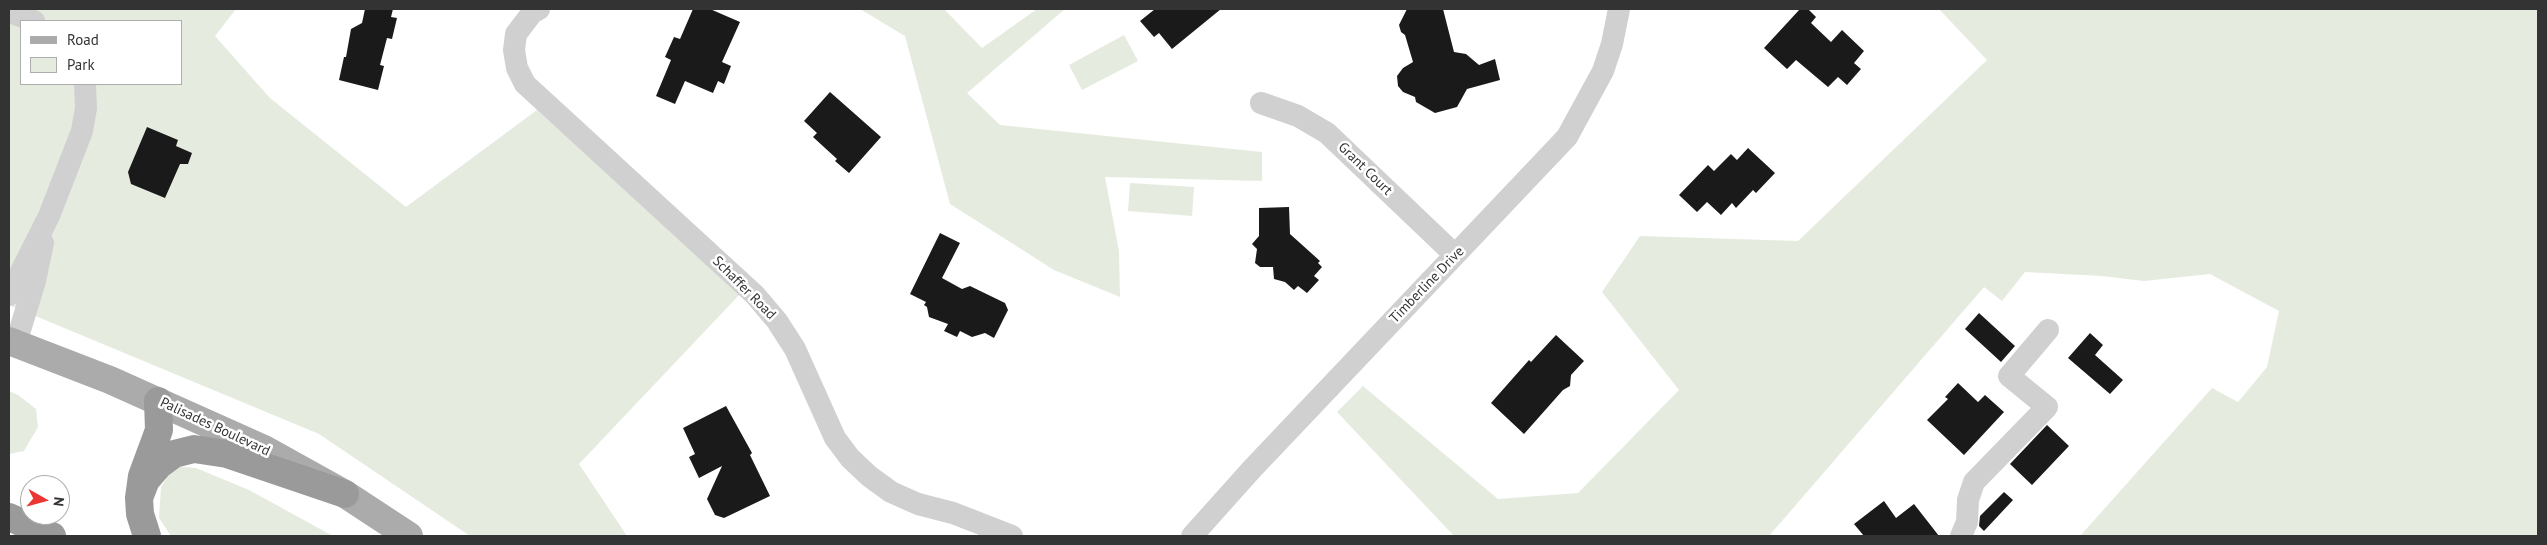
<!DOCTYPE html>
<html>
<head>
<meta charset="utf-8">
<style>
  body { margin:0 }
  #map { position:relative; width:2547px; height:545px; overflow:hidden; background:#fff; font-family:"PT Sans",sans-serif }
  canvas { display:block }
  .frame { position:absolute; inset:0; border:10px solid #333; pointer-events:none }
  .legend { position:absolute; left:20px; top:20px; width:162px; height:65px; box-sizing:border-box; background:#fff; border:1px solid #adadad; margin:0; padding:6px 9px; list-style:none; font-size:15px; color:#333 }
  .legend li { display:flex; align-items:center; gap:10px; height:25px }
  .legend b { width:25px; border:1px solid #adadad }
  .north { position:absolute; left:20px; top:475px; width:50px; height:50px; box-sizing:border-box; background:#fff; border:1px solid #adadad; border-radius:50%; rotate:97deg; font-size:14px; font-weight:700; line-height:20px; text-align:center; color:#333 }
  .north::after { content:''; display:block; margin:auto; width:18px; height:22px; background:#ec3633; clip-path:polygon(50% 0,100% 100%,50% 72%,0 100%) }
</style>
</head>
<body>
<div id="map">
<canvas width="2547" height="545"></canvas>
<div class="frame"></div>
<ul class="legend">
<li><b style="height:6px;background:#ababab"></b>Road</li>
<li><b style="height:14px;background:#e5ecdf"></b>Park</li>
</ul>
<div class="north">N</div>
</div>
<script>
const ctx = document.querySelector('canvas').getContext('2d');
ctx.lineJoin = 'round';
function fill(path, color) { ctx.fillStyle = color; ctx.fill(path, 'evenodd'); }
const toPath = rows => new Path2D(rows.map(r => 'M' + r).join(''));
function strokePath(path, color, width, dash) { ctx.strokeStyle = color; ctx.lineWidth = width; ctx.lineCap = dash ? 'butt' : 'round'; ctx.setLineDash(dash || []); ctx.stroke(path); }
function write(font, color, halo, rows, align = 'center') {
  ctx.font = font + ' "PT Sans",sans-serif'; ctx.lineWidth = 5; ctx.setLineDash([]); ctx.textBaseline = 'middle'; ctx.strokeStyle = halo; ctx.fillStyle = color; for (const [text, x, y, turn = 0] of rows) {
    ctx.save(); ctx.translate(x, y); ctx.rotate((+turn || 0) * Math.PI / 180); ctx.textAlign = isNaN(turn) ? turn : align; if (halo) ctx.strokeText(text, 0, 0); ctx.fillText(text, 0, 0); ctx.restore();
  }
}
const green = toPath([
  [9,9,236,9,215,36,270,98,406,207,537,110,742,292,579,464,627,536,470,536,319,434,9,305],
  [21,21,181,21,181,84,21,84],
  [860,9,944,9,982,48,1037,9,1065,9,967,93,1000,125,1262,152,1262,181,1105,177,1119,251,1120,297,1054,270,950,204,905,36],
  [1939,9,2538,9,2538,536,2080,536,2212,388,2238,402,2267,367,2279,311,2210,274,2144,281,2102,276,2025,272,2002,301,1984,287,1769,536,1454,536,1337,412,1363,386,1498,499,1578,493,1679,390,1602,292,1640,236,1798,241,1987,60],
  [1124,35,1138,61,1082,90,1069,65],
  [1130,183,1194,187,1192,216,1128,211],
  [9,391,18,395,36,409,38,427,24,451,9,454],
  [174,466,196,468,249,490,333,536,171,536,159,518,161,487]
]);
const building = toPath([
  [365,9,393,9,391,17,397,18,392,39,387,38,380,65,384,66,378,90,339,80,344,57,346,57,351,29,362,23],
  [693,9,710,9,740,22,722,62,731,66,724,84,718,81,713,93,685,81,675,104,656,96,671,60,665,57,674,37,680,39],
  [1155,9,1221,9,1172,49,1159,33,1154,37,1140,21],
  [1407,9,1443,9,1454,52,1466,54,1479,65,1495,59,1500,80,1467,89,1457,107,1435,113,1416,102,1415,97,1403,92,1398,86,1397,76,1403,68,1413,62,1405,35,1401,32,1399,25],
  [1800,9,1808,9,1816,17,1811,23,1831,42,1842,30,1864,51,1854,63,1861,69,1847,85,1838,77,1828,87,1796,60,1787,69,1764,48],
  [830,92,881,137,849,173,835,161,837,159,813,137,817,133,804,121],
  [147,127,178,140,176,146,192,153,188,164,180,164,165,198,131,184,128,172],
  [1748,148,1775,173,1756,193,1753,190,1736,208,1732,203,1721,215,1707,202,1697,212,1679,195,1708,165,1714,171,1731,154,1737,160],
  [1289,207,1290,234,1320,261,1318,263,1322,267,1314,276,1319,280,1307,293,1298,286,1294,290,1285,282,1274,279,1273,267,1260,267,1255,263,1257,249,1252,244,1259,236,1259,208],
  [940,233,960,243,942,278,962,289,970,286,1005,303,1008,310,994,338,985,333,972,337,960,331,957,337,944,331,948,324,929,317,927,307,924,305,926,302,910,294],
  [1979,313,2015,346,2001,362,1965,329],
  [2090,333,2103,345,2095,355,2123,380,2110,394,2068,358],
  [1556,335,1584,361,1571,375,1570,386,1563,390,1524,434,1491,403,1529,360,1531,362],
  [1958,383,1978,402,1985,395,2004,412,1964,455,1927,420,1948,399,1945,397],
  [726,406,752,453,750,455,770,496,724,518,715,515,707,499,722,466,699,478,689,457,695,454,683,428],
  [2047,425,2069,446,2032,485,2010,464],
  [2004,492,2013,500,1984,531,1979,526,1980,516],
  [1884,501,1896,518,1914,504,1939,536,1864,536,1854,524]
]);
const minor = toPath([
  [539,9,532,13,516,34,514,50,517,68,525,84,755,295,777,321,795,349,835,438,850,458,869,476,891,492,918,504,953,513,1012,536],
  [9,12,34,21],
  [1261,103,1298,116,1327,133,1455,255],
  [9,295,49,216,82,131,86,108,85,84],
  [16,343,35,281,43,243],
  [1192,536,1252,469,1567,137,1603,71,1612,44,1619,9],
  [1961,536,1967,522,1968,500,1974,482,2047,407,2009,376,2048,330]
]);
const major = toPath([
  [9,341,110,380,264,449,345,494,409,536]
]);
const highway = toPath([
  [139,498,146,480,159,465,174,454,194,449,227,454,345,494],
  [9,517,52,536],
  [147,536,140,514,139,498,142,476,159,430,158,401]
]);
const streetNames = [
  ["Grant Court",1365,169,44],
  ["Timberline Drive",1427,285,-46],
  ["Schaffer Road",744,288,45],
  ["Palisades Boulevard",215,427,25]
];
fill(green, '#e5ecdf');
fill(building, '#1a1a1a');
strokePath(minor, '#d0d0d0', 22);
strokePath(major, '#ababab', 28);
strokePath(highway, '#9a9a9a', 28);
write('14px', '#333', '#fff', streetNames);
</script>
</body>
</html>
